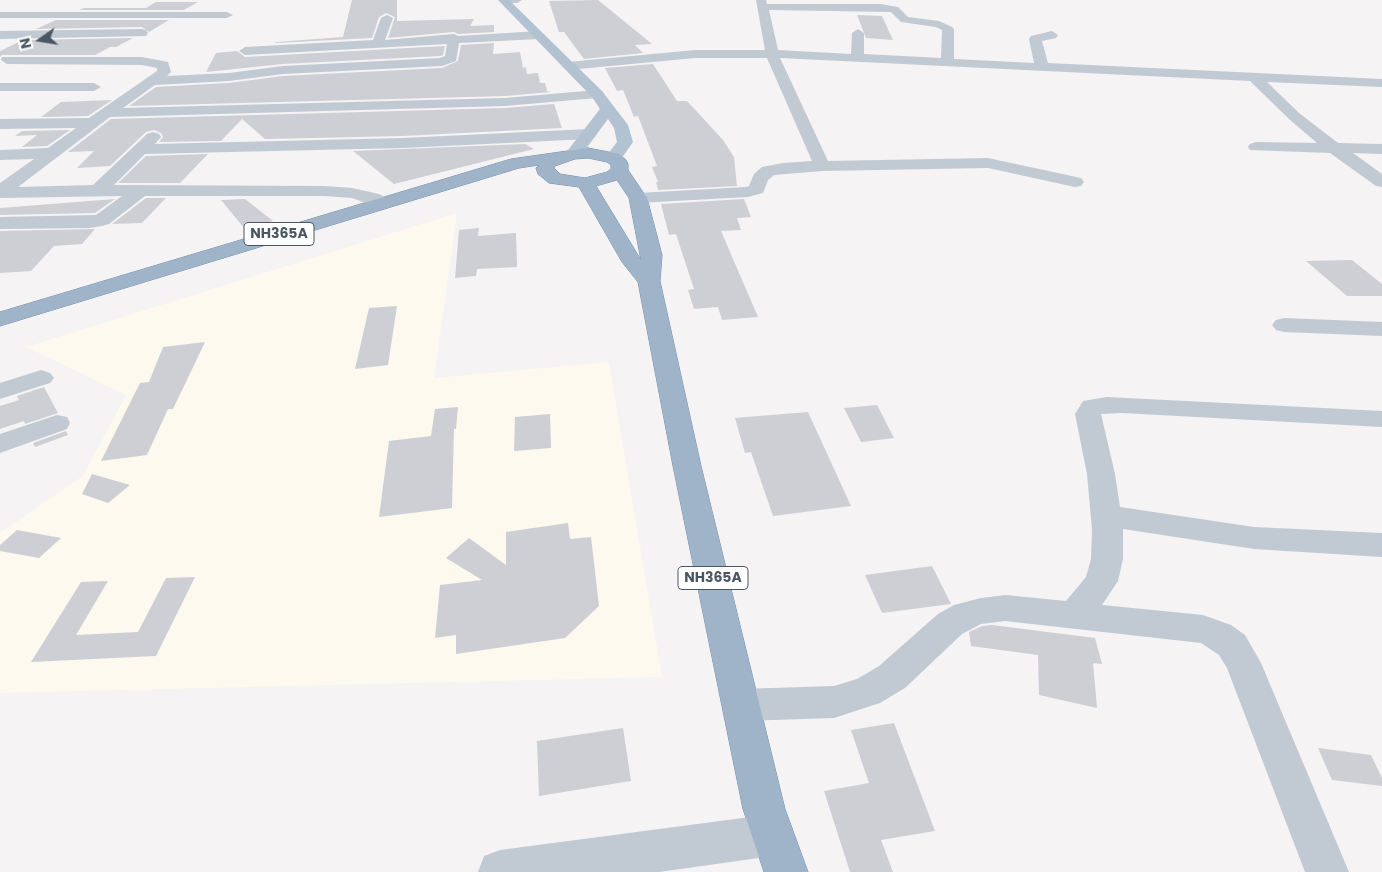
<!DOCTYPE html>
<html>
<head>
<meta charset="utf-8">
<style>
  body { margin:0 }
  #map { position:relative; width:1382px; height:872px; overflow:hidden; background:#f5f3f3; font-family:Poppins,sans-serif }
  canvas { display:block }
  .north { position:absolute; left:15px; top:15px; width:50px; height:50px; -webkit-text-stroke:4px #fff; paint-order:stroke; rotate:257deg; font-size:14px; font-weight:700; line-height:20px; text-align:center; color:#4a5661 }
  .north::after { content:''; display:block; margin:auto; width:18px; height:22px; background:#4a5661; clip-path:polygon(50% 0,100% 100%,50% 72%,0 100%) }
</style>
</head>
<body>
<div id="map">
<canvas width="1382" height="872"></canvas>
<div class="north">N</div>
</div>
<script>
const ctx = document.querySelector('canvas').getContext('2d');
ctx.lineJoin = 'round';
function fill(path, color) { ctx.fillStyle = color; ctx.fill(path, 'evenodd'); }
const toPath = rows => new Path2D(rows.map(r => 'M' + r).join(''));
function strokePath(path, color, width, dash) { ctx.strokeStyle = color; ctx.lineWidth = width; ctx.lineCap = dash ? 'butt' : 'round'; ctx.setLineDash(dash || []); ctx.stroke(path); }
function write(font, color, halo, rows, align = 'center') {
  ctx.font = font + ' Poppins,sans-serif'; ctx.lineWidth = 5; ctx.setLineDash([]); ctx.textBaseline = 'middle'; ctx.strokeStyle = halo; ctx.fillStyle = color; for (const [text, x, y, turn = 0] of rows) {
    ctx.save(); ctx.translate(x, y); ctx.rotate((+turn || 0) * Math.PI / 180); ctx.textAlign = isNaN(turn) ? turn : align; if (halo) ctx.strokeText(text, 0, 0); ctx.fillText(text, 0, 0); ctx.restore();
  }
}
const commercial = toPath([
  [457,213,434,378,609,362,662,677,0,693,0,533,83,476,126,395,26,347]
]);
const building = toPath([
  [352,0,397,0,397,21,474,19,470,26,494,25,494,32,458,34,454,32,388,38,395,17,386,13,379,17,372,38,275,43,276,42,343,37],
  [598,0,652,44,635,45,643,53,584,59,564,32,559,32,549,1],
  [156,2,198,2,184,10,79,10,84,8,146,8],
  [857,15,882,16,893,40,866,38],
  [56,20,169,20,149,32,142,27,36,29],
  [133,38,116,47,110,47,95,55,2,55,0,57,0,51,23,40],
  [494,43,493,54,520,52,523,68,526,67,527,74,538,73,540,83,545,83,547,91,551,92,505,96,129,106,156,87,229,83,283,76,442,68,458,61,461,45],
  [445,46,443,55,440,56,283,64,206,72,216,53,237,51,245,57],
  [653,64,677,101,687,101,723,140,734,157,737,186,658,190,656,182,658,182,652,167,657,166,638,116,634,117,623,90,617,91,605,68],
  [112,100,88,116,41,117,61,102],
  [554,104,562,128,403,136,265,139,242,119,221,141,159,142,163,137,161,133,154,130,146,132,110,166,77,168,94,151,68,152,111,119,505,108],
  [70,130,47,146,22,147,37,135,15,136,22,131],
  [525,144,534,149,394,184,353,151],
  [208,154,180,183,118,183,146,156],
  [146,198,166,198,142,223,112,224],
  [115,199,95,213,0,215,0,208],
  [245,199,273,221,244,228,221,200],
  [744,199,751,217,737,218,741,230,721,231,758,317,722,320,718,307,694,309,688,290,694,289,676,234,669,235,661,204],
  [479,228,478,236,516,233,517,267,477,269,476,276,455,278,459,230],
  [95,229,82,244,54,246,31,271,0,273,0,231],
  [1352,260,1382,284,1382,296,1347,296,1306,261],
  [397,306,388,365,355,369,369,308],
  [205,342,173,409,168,409,147,455,101,461,140,383,149,382,163,347],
  [44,387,58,413,25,424,24,421,0,429,0,406,19,400,17,396],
  [877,405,894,438,861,442,844,408],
  [458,407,456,429,454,429,452,508,379,517,389,441,431,436,435,409],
  [808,412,851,506,773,516,751,452,745,453,735,418],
  [550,414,551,448,514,451,515,417],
  [66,431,68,435,35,447,33,443],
  [92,474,130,485,108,503,82,494],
  [568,523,570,539,591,537,599,606,565,638,456,654,456,635,435,638,440,585,482,580,446,558,469,538,506,565,506,532],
  [17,530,61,538,39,558,0,551,0,545],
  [932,566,951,604,882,613,865,575],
  [195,577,156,656,31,662,81,582,108,581,76,635,138,632,166,578],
  [992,625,1095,638,1102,664,1093,663,1097,708,1039,695,1038,655,971,646,969,632,982,626],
  [894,723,935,831,881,840,893,872,850,872,824,791,869,783,851,730],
  [623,728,631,781,539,796,537,741],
  [1318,748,1371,755,1382,778,1382,786,1332,780]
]);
const minor = toPath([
  [499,0,522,0,517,3,504,3,499,0],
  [756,0,766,0,767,4,881,4,898,7,908,17,939,21,952,27,954,29,954,59,1034,63,1029,39,1031,36,1052,31,1058,35,1056,38,1042,41,1048,63,1382,79,1382,87,1267,82,1299,113,1338,143,1382,144,1382,154,1353,153,1382,174,1382,187,1376,186,1330,153,1250,150,1248,147,1250,144,1256,142,1317,143,1289,119,1250,81,780,58,828,161,988,158,1081,178,1084,182,1081,186,1075,187,988,168,822,171,774,175,768,180,763,193,748,197,638,203,632,202,629,198,632,194,638,193,746,187,749,186,754,174,762,167,783,163,812,161,767,58,695,58,568,70,561,66,568,62,695,50,765,50,756,0],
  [769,10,891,12,901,22,936,27,942,30,941,58,864,54,864,33,858,29,852,33,851,54,778,50,769,10],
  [0,12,227,12,233,15,227,18,0,18,0,12],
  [387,15,393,18,385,40,454,34,458,36,539,31,545,35,539,39,459,43,456,61,442,66,283,74,229,81,155,85,123,108,505,98,597,90,602,91,604,94,602,97,597,98,505,106,110,117,18,187,93,185,147,134,153,132,159,134,161,137,155,144,403,138,589,129,595,131,597,134,595,137,589,139,403,148,145,154,114,185,324,186,352,188,379,194,389,199,391,203,389,207,382,209,352,198,324,196,145,196,109,224,102,226,90,228,0,229,0,217,96,215,122,196,0,198,0,183,34,159,0,160,0,150,48,148,76,128,0,129,0,119,89,118,157,71,157,68,142,65,7,64,1,60,2,57,142,57,168,62,171,72,167,76,229,73,283,66,440,58,445,56,447,44,245,55,239,51,245,47,373,40,381,18,387,15],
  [142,29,146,30,148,33,146,36,0,39,0,31,142,29],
  [0,83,94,83,101,87,94,91,0,91,0,83],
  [1284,318,1382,322,1382,336,1284,332,1276,330,1272,325,1276,320,1284,318],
  [41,370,50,373,54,378,50,383,0,399,0,383,41,370],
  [1107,397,1382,411,1382,427,1122,413,1101,414,1115,474,1120,507,1254,527,1382,533,1382,557,1254,549,1123,529,1123,559,1118,581,1102,605,1203,615,1231,625,1245,635,1261,663,1349,872,1305,872,1227,668,1219,655,1201,643,1005,621,981,624,962,634,905,688,880,703,834,718,741,721,728,717,722,705,728,693,741,689,834,686,857,679,879,666,938,614,954,605,981,598,1005,595,1066,601,1086,577,1091,559,1092,530,1087,474,1075,414,1083,401,1107,397],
  [57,415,67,417,70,423,67,429,0,453,0,434,57,415],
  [773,814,788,820,794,835,788,850,773,856,659,872,478,872,484,856,500,850,773,814]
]);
const primary = toPath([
  [498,0,509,0,602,91,628,125,633,142,619,162,607,162,605,158,617,142,614,128,608,119,579,158,567,158,565,154,600,109,592,97,498,0]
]);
const trunk = toPath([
  [588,148,619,154,626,160,628,164,628,170,647,198,662,255,660,281,701,466,785,809,808,872,764,872,743,809,673,466,638,282,622,262,579,187,549,183,538,174,536,168,539,165,519,168,0,326,0,312,511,159,588,148],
  [588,158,607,162,611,165,611,169,607,172,585,178,560,174,554,168,555,166,575,159,588,158],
  [617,180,629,198,641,260,596,186,617,180]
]);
const shields = [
  [279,234,70],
  [713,578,70]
];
const shieldNames = [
  ["NH365A",279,234],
  ["NH365A",713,578]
];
fill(commercial, '#fdf9ef');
fill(building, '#cdcfd5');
strokePath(trunk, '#7690ad', 1);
fill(minor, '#c1cad2');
fill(primary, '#b3c2d1');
fill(trunk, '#9fb4c9');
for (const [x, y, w] of shields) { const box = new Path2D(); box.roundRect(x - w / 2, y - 11.5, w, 23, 4); ctx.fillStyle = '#fff'; ctx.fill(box); strokePath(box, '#4a5661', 1); }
write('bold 14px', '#4a5661', null, shieldNames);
</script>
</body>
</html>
